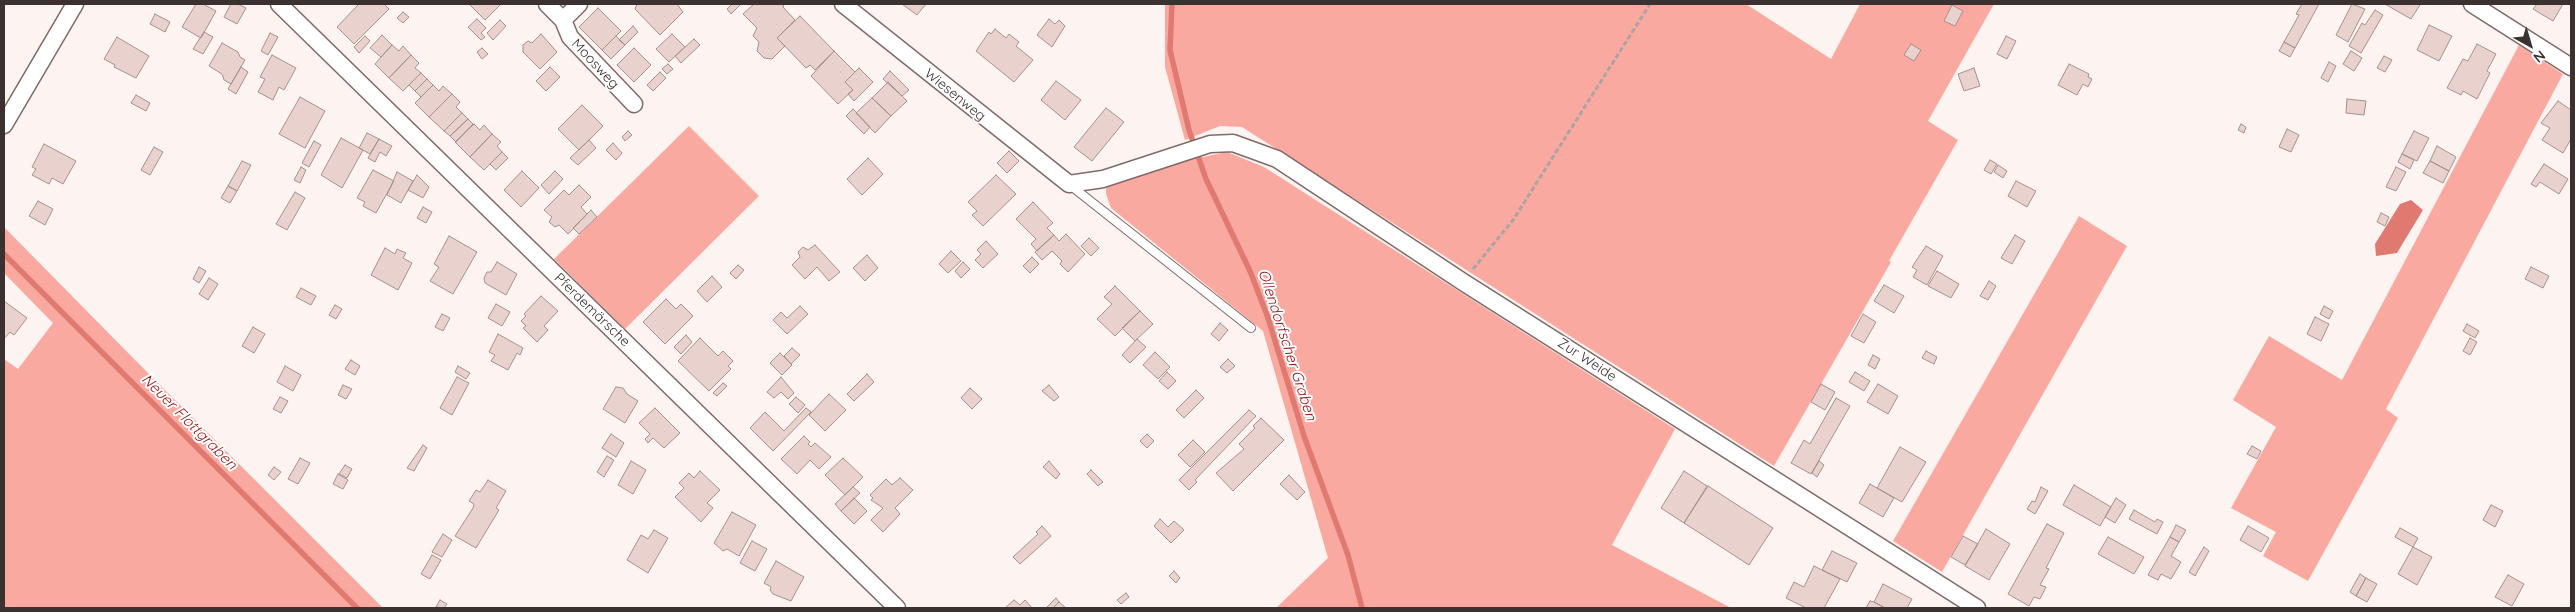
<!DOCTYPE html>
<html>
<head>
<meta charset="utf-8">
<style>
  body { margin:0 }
  #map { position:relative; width:2575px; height:612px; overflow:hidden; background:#fdf3f1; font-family:Quicksand,sans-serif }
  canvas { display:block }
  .frame { position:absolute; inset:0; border:5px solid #3b3130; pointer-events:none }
  .north { position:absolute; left:2505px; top:20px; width:50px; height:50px; -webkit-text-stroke:4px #fff; paint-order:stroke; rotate:141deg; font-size:14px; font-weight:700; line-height:20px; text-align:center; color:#3b3130 }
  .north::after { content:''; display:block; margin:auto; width:18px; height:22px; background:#3b3130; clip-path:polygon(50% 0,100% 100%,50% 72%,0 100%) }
</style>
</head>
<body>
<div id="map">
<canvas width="2575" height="612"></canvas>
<div class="frame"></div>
<div class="north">N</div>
</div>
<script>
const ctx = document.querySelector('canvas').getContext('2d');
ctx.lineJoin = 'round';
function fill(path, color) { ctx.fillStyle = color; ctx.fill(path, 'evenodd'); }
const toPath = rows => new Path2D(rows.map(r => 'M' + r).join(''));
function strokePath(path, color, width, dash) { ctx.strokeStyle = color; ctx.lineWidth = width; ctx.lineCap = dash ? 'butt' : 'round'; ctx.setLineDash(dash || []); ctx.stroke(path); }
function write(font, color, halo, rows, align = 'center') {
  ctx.font = font + ' Quicksand,sans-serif'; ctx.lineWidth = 4; ctx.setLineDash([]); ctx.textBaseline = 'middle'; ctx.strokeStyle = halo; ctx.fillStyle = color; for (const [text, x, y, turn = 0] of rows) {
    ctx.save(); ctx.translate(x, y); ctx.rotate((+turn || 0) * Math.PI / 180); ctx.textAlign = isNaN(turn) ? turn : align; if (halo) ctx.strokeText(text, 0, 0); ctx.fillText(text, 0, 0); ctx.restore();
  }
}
const green = toPath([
  [1165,4,1746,4,1831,59,1860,4,1994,4,1928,121,1958,140,1889,261,1891,262,1774,466,1242,127,1220,126,1185,140,1165,67],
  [2519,45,2563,74,2386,409,2398,418,2308,581,2263,556,2276,532,2231,508,2276,427,2233,400,2269,336,2342,380],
  [689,126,759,196,625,329,554,259],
  [1227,152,1264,167,1675,429,1612,545,1731,608,1276,608,1328,558,1263,331,1111,208,1106,194,1106,188,1112,183,1193,159],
  [2079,216,2127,246,1942,572,1893,541],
  [4,227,141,366,383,608,4,608,4,359,18,369,53,323,4,273]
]);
const water = toPath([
  [2411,200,2423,210,2397,253,2376,256,2375,244,2400,204]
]);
const stream = toPath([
  [1172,4,1170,50,1189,130,1206,179,1250,271,1268,318,1304,436,1348,555,1362,608],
  [4,254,357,608]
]);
const building = toPath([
  [196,4,203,4,216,11,201,38,182,27,196,4],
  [231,4,238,4,246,8,237,24,224,17,231,4],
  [359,4,384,4,389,9,354,44,337,27,359,4],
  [469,4,501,4,485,20,469,4],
  [637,4,677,4,683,12,660,35,635,9,637,4],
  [732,4,741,4,731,14,727,9,732,4],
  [754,4,784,4,783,7,795,20,777,38,785,46,772,59,764,58,757,51,759,42,753,36,757,28,743,14,754,4],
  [902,4,926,4,917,15,902,4],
  [2302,4,2319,4,2295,48,2284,42,2299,15,2296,14,2302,4],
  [2352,4,2365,9,2348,42,2336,35,2352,4],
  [2385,4,2418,4,2420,5,2411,19,2385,4],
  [2537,4,2563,4,2553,21,2533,9,2537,4],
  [1952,5,1963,11,1955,26,1944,21,1952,5],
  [598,8,621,31,602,50,579,27,598,8],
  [2375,10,2383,15,2361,53,2349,46,2362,23,2365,25,2375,10],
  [403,12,409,17,403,23,397,18,403,12],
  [155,14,170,22,165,32,150,24,155,14],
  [800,16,834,51,815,70,810,65,806,68,777,38,800,16],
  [477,19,486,28,481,33,485,37,481,40,468,27,477,19],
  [1049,19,1055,24,1059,20,1065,26,1052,47,1037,35,1049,19],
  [500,20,506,26,493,40,487,33,500,20],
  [2429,25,2452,36,2439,61,2417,50,2429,25],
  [633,26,638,32,625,45,619,40,633,26],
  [995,29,1006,38,1009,34,1019,42,1016,46,1033,60,1014,82,976,51,989,32,991,34,995,29],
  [204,32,213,37,203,54,193,49,204,32],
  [270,33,278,37,268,55,261,51,270,33],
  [541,34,557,52,540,69,523,52,523,45,528,41,532,43,541,34],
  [672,34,685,47,669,62,656,49,672,34],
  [382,35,392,45,381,57,370,48,382,35],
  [365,36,370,41,359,53,354,47,365,36],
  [616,36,625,45,611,59,602,50,616,36],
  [2006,36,2016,41,2007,59,1997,54,2006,36],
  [117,37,149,56,136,78,114,67,115,65,104,59,117,37],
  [694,39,700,45,681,63,675,56,694,39],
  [2284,42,2295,48,2290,57,2279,51,2284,42],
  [222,43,238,52,240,57,245,60,231,84,224,80,222,74,209,66,222,43],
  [1911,44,1921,50,1914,61,1904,55,1911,44],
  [2477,44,2496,54,2487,71,2490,73,2477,99,2463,91,2461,95,2447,88,2463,59,2468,61,2477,44],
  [392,45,399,51,403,46,411,55,389,78,375,64,392,45],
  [482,48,488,54,482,59,477,52,482,48],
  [634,48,651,65,634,82,617,65,634,48],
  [834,51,855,72,845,82,853,90,838,104,811,76,834,51],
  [2351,51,2362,58,2354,71,2343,64,2351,51],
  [272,55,296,68,284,90,279,87,273,100,258,92,265,79,260,77,272,55],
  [411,55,419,63,415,68,421,73,403,91,389,78,411,55],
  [2384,56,2392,60,2385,72,2377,68,2384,56],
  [2329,62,2336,66,2328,82,2321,78,2329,62],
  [668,64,673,69,667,74,662,69,668,64],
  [2069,64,2089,74,2088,77,2092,79,2088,87,2083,84,2077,95,2058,85,2069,64],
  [241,67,248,72,236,94,228,89,241,67],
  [550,67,560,77,546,91,536,81,550,67],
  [859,68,873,82,854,101,848,94,853,90,845,82,859,68],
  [1974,68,1980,86,1964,91,1958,74,1974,68],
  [890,71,909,90,902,96,883,79,890,71],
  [660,72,666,78,653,91,647,85,660,72],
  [421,73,427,79,415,91,409,85,421,73],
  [427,79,433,85,421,97,415,91,427,79],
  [1056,81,1081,100,1065,120,1041,100,1056,81],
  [888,82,907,101,891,116,872,98,888,82],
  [433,85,439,91,443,86,452,94,429,117,415,103,433,85],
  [452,94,460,102,456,107,462,113,444,131,429,117,452,94],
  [136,95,150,103,146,111,131,103,136,95],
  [300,97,325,111,305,148,279,134,300,97],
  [872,98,891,116,875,133,856,113,872,98],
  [2347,99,2366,101,2364,115,2346,113,2347,99],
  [2558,101,2571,110,2571,139,2563,153,2542,140,2550,128,2541,123,2558,101],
  [582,105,603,126,579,150,558,129,582,105],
  [1106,108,1124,122,1092,161,1074,147,1106,108],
  [853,109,870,127,864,134,846,116,853,109],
  [462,113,468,119,450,136,444,131,462,113],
  [468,119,473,124,456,142,450,136,468,119],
  [474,124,480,130,484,125,492,134,470,157,455,142,474,124],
  [2241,124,2246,127,2244,133,2238,130,2241,124],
  [2287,129,2299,135,2291,152,2279,147,2287,129],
  [628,131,632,135,625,141,622,137,628,131],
  [2414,131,2429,138,2417,161,2402,154,2414,131],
  [367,133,379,139,370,154,359,148,367,133],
  [492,134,501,142,497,146,502,152,484,170,470,157,492,134],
  [341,138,363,150,342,188,321,175,341,138],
  [379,139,392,146,386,156,380,152,375,162,368,158,379,139],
  [589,140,596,148,578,165,570,158,589,140],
  [314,141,321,145,309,167,302,163,314,141],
  [613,143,622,153,616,160,606,150,613,143],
  [44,144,76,161,63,184,52,178,49,184,32,175,36,169,32,167,44,144],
  [2437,146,2456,157,2449,171,2430,161,2437,146],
  [154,147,163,152,150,175,141,170,154,147],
  [1009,151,1019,161,1007,173,997,163,1009,151],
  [502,152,508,158,496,170,490,164,502,152],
  [2402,154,2414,160,2410,169,2398,162,2402,154],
  [868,158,883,174,862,195,847,179,868,158],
  [1990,160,1997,164,1991,174,1984,170,1990,160],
  [242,161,251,165,237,191,228,186,242,161],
  [2430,161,2449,171,2443,183,2423,173,2430,161],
  [2544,164,2568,179,2559,194,2540,182,2536,187,2531,184,2544,164],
  [1998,165,2007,171,2003,178,1994,172,1998,165],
  [301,167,306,170,300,183,294,180,301,167],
  [2396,167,2406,172,2396,191,2386,187,2396,167],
  [373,170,394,181,376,213,363,206,365,202,357,198,373,170],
  [522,171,539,188,521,207,504,190,522,171],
  [555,171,563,179,549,194,541,185,555,171],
  [397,172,413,181,401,203,387,195,397,172],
  [417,175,429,187,423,198,408,190,417,175],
  [996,175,1016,194,983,226,972,215,977,211,968,202,996,175],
  [2016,181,2036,191,2027,207,2008,196,2016,181],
  [579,185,591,197,581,207,587,214,568,234,559,225,555,227,549,222,552,217,544,210,564,190,569,195,579,185],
  [228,186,237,191,230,203,221,198,228,186],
  [295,192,305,198,287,230,276,224,295,192],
  [38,201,53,209,45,225,29,216,38,201],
  [1033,202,1053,223,1047,228,1054,235,1037,251,1031,244,1036,239,1016,219,1033,202],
  [423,207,432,212,426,223,417,218,423,207],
  [591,210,597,217,579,234,573,228,591,210],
  [2381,213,2389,217,2385,226,2377,222,2381,213],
  [1066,234,1085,254,1068,272,1060,264,1062,261,1052,251,1042,260,1035,252,1054,235,1059,241,1066,234],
  [2015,235,2025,241,2012,264,2001,258,2015,235],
  [449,236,477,252,453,294,430,281,439,267,434,264,449,236],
  [1089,238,1099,248,1091,256,1081,246,1089,238],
  [986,241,998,254,983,268,975,260,981,254,977,250,986,241],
  [815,245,840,272,829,281,817,267,805,279,792,265,800,257,798,252,803,247,808,250,815,245],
  [1926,246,1943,256,1927,285,1913,277,1917,270,1912,267,1926,246],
  [385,248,395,254,397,249,406,253,403,258,412,263,398,290,371,275,385,248],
  [951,251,961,261,948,273,939,264,951,251],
  [867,255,878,268,865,281,853,268,867,255],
  [1032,257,1039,264,1030,273,1023,266,1032,257],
  [497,262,517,274,506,295,485,283,484,278,487,272,491,272,497,262],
  [963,262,970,269,961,278,955,271,963,262],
  [738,265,744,270,736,279,730,273,738,265],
  [199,267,206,271,199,283,193,279,199,267],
  [2531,267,2549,276,2543,288,2525,279,2531,267],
  [1937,271,1959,284,1951,298,1928,286,1937,271],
  [712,276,722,287,707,302,697,291,712,276],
  [209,278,218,284,208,300,199,294,209,278],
  [1989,281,1996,286,1988,300,1980,296,1989,281],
  [1884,285,1904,296,1894,313,1874,301,1884,285],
  [1115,286,1140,311,1115,336,1097,319,1112,304,1104,297,1115,286],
  [301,288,316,296,311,305,296,297,301,288],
  [541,296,558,311,544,326,548,330,537,342,523,328,526,326,521,321,526,316,524,314,541,296],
  [666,299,676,309,681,304,693,316,665,344,643,322,666,299],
  [4,301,27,318,14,335,10,332,4,339,4,301],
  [496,304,510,312,502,326,488,318,496,304],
  [335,305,342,309,336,319,329,315,335,305],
  [800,306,808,314,787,334,773,320,781,312,787,318,800,306],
  [2324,306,2333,311,2329,319,2320,314,2324,306],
  [1140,311,1153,324,1135,341,1122,328,1140,311],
  [442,314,450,318,443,331,435,327,442,314],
  [1863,314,1876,322,1864,343,1851,336,1863,314],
  [2315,317,2329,324,2321,341,2307,334,2315,317],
  [1220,323,1228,330,1219,341,1211,334,1220,323],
  [2467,324,2479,331,2475,338,2463,331,2467,324],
  [253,327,265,334,254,353,242,346,253,327],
  [498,334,523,348,520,355,517,353,508,370,491,361,495,355,489,352,498,334],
  [686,335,692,342,681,354,674,347,686,335],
  [700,338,718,356,723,351,733,361,728,366,731,369,709,391,678,361,700,338],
  [2470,338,2477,342,2470,355,2463,351,2470,338],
  [1137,339,1146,347,1130,363,1122,355,1137,339],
  [792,348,800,355,791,364,784,356,792,348],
  [1926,351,1937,357,1934,364,1922,358,1926,351],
  [1155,352,1170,367,1158,379,1143,365,1155,352],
  [780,353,792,365,782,375,770,363,780,353],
  [1873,355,1880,359,1875,369,1868,365,1873,355],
  [1228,359,1235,366,1227,373,1220,367,1228,359],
  [351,360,360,366,355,375,345,369,351,360],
  [285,366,301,375,293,391,277,382,285,366],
  [458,366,470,373,466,379,455,372,458,366],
  [1167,372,1176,381,1168,389,1159,381,1167,372],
  [1855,372,1870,381,1864,391,1849,382,1855,372],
  [867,374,874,382,854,401,847,394,867,374],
  [457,377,469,383,452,415,440,408,457,377],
  [781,377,794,393,788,399,781,392,774,398,767,392,781,377],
  [723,383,727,386,717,396,713,393,723,383],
  [1821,384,1835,392,1825,410,1811,402,1821,384],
  [1878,384,1898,396,1888,414,1867,402,1878,384],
  [343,385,352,389,346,399,338,395,343,385],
  [1049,385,1059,397,1054,401,1042,391,1049,385],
  [616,387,623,388,627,394,638,401,625,423,603,409,616,387],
  [970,388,982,399,972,409,961,398,970,388],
  [1196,390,1204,398,1184,418,1176,410,1196,390],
  [829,394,846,410,825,431,809,415,829,394],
  [280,397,288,401,281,413,273,409,280,397],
  [796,397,805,405,798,413,789,404,796,397],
  [1836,398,1850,406,1811,474,1791,463,1804,440,1810,444,1836,398],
  [655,408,680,433,664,448,653,438,648,443,645,439,650,434,639,423,655,408],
  [806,408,811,412,773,451,750,428,765,412,784,431,806,408],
  [1249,410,1256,416,1195,480,1197,482,1189,490,1179,480,1249,410],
  [1261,418,1284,440,1233,491,1216,473,1244,449,1239,444,1255,428,1253,426,1261,418],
  [611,434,624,443,616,457,602,448,611,434],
  [1147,434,1154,441,1147,448,1140,441,1147,434],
  [804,436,810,442,808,444,811,447,815,443,831,457,819,469,810,460,797,474,781,459,804,436],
  [1193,440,1205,452,1190,467,1178,455,1193,440],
  [423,445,427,448,414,471,407,468,423,445],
  [2252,446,2261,451,2257,459,2247,454,2252,446],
  [1900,447,1926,462,1902,502,1877,488,1900,447],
  [607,456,614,460,604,477,597,472,607,456],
  [300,458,310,463,298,484,288,479,300,458],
  [843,458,863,477,845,495,825,475,843,458],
  [631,461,646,470,633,494,618,485,631,461],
  [1049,461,1060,474,1056,479,1043,467,1049,461],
  [1819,461,1824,465,1817,477,1812,473,1819,461],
  [345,465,352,469,347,478,339,474,345,465],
  [274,467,281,472,274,480,268,475,274,467],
  [1091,470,1103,482,1098,486,1087,474,1091,470],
  [700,471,720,490,707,503,713,508,701,522,675,497,684,488,679,483,689,473,694,478,700,471],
  [1684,471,1707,486,1684,523,1661,508,1684,471],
  [338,474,348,480,343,489,333,484,338,474],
  [1289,475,1305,492,1297,500,1280,484,1289,475],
  [900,478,913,490,895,508,900,514,883,532,871,520,883,508,871,500,873,498,870,495,886,479,892,485,900,478],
  [488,480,506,491,496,508,499,510,476,548,455,536,473,508,474,504,469,501,476,490,480,492,488,480],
  [1870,484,1894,498,1883,517,1859,503,1870,484],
  [2074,485,2111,507,2100,526,2063,505,2074,485],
  [1708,486,1773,528,1749,565,1684,523,1708,486],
  [853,487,860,493,841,511,835,504,853,487],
  [2041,487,2048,491,2035,514,2027,509,2032,501,2035,502,2041,487],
  [854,498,867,511,854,524,841,511,854,498],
  [2116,498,2126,505,2115,523,2105,517,2116,498],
  [2491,505,2503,511,2495,527,2483,520,2491,505],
  [2134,510,2155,522,2157,519,2163,522,2157,534,2129,519,2134,510],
  [732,512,756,525,739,556,727,549,723,551,714,543,732,512],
  [1160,519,1168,527,1174,521,1184,530,1171,543,1154,526,1160,519],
  [2047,524,2064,533,2046,568,2049,569,2040,585,2046,587,2040,599,2034,597,2029,606,2008,594,2047,524],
  [2176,525,2186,530,2179,542,2170,537,2176,525],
  [1042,526,1051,536,1020,564,1013,557,1038,534,1036,532,1042,526],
  [2248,526,2269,538,2261,552,2240,540,2248,526],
  [2400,528,2418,538,2413,547,2395,537,2400,528],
  [1986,529,2010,544,1989,580,1965,566,1986,529],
  [654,530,668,538,648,573,627,560,641,535,648,539,654,530],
  [443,534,452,540,442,557,432,552,443,534],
  [1963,536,1978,544,1965,565,1951,557,1963,536],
  [2108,537,2144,557,2134,574,2098,554,2108,537],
  [2170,537,2179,542,2171,556,2181,562,2171,579,2161,574,2158,580,2148,575,2170,537],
  [752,541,767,549,755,571,740,563,752,541],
  [2204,547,2209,551,2195,576,2189,572,2204,547],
  [2413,547,2432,557,2417,585,2398,574,2413,547],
  [1832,551,1857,563,1847,582,1822,570,1832,551],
  [432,555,441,560,430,579,421,574,432,555],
  [776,561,804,577,791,601,773,594,770,590,771,587,764,583,776,561],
  [1814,566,1840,579,1824,608,1806,608,1786,598,1794,582,1804,587,1814,566],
  [1174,571,1180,578,1176,583,1169,576,1174,571],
  [2360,574,2366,578,2356,596,2350,592,2360,574],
  [2508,575,2524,584,2512,606,2495,597,2508,575],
  [2366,578,2377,584,2367,602,2356,596,2366,578],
  [1883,584,1912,599,1907,608,1885,608,1874,602,1883,584],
  [1126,593,1129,597,1121,604,1117,600,1126,593],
  [1056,598,1059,602,1053,608,1046,608,1056,598],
  [440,600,447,604,444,608,436,607,440,600],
  [1014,600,1020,605,1025,600,1032,608,1005,608,1014,600],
  [1870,601,1874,602,1885,608,1866,608,1870,601],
  [1059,602,1066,608,1053,608,1059,602]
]);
const path = toPath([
  [1473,269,1513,220,1650,4]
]);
const lane = toPath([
  [1070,185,1251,328]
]);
const street = toPath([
  [279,4,897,608],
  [547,4,563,20,570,37,634,104],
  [843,4,1069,184,1103,179,1210,144,1233,143,1277,159,1463,282,1977,608],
  [2472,4,2571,67],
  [563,20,579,4],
  [4,125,75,4]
]);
const streetNames = [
  ["Moosweg",595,64,47],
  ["Wiesenweg",955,95,39],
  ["Pferdemärsche",592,310,44],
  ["Zur Weide",1587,360,33]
];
const waterNames = [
  ["Ollendorfscher Graben",1287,345,72],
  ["Neuer Flottgraben",189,422,45]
];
fill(green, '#faa9a0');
fill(water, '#e07a71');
strokePath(stream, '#e07a71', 5.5);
fill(building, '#e9d1ce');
strokePath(building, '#a6908d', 1);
strokePath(lane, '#806a68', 10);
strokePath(street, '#806a68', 19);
strokePath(path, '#ada3a1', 3, [5, 2.5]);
strokePath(lane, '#fff', 8);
strokePath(street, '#fff', 16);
write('14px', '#3b3130', '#fff', streetNames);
write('italic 15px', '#93171a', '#fff', waterNames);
</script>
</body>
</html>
